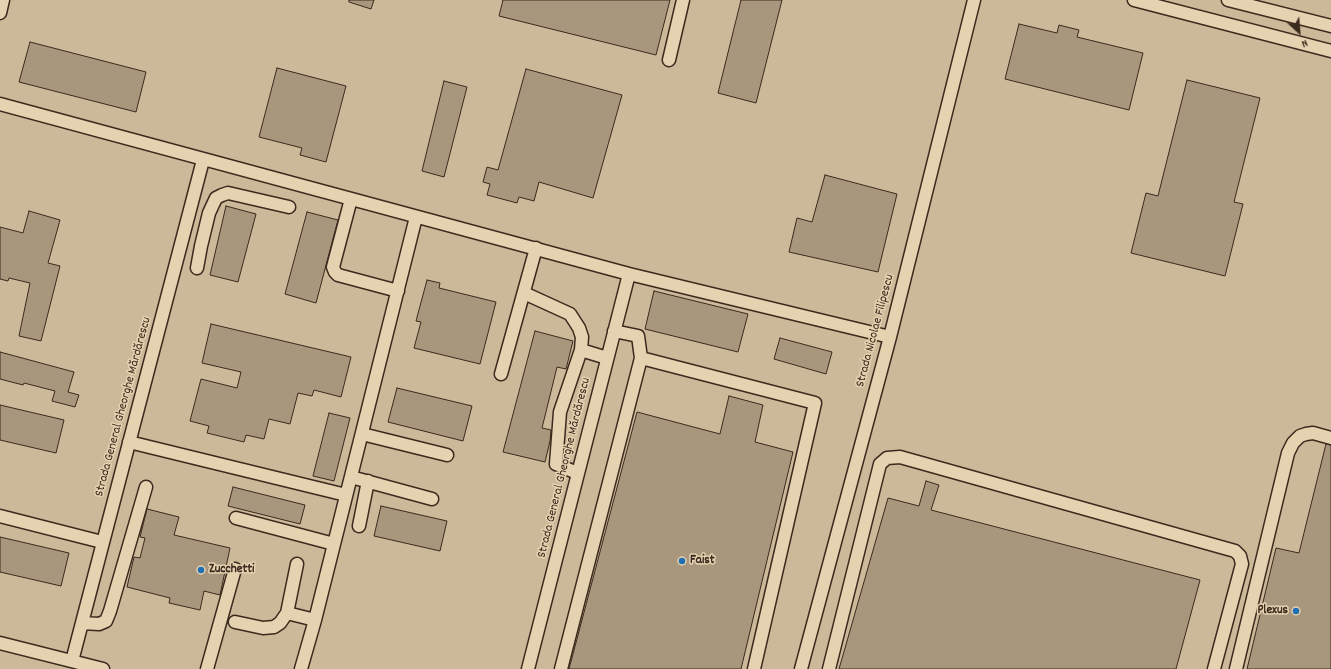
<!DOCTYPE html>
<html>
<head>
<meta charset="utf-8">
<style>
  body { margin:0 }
  #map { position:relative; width:1331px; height:669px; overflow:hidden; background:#dbc8a7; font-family:Dekko,sans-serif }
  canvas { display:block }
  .north { position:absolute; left:1279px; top:12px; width:40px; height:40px; -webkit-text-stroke:3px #e5d2b0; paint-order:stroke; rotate:154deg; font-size:11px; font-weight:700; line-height:16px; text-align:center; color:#3b2a1e }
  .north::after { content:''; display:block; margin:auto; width:14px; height:18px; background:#3b2a1e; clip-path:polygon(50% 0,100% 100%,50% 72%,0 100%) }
</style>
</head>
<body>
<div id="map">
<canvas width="1331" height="669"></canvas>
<div class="north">N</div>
</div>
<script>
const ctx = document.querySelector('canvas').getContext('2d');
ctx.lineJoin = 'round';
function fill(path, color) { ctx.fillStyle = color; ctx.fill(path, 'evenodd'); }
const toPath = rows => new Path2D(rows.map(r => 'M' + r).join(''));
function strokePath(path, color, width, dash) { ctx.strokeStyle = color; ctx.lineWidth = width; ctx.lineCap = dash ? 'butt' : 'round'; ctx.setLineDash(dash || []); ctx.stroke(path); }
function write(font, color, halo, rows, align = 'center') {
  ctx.font = font + ' Dekko,sans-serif'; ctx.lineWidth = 3; ctx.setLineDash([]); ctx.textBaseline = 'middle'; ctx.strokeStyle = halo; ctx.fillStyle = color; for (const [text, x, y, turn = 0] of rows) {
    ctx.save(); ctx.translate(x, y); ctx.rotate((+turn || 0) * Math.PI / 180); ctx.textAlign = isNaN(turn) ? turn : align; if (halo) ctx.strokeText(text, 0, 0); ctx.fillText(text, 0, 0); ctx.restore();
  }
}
const built = toPath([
  [0,0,1331,0,1331,669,0,669]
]);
const building = toPath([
  [349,0,374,0,371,9,349,2,349,0],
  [503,0,670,0,656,55,499,16,503,0],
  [741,0,782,0,756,103,718,93,741,0],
  [1019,24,1057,33,1059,25,1079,30,1077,37,1143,53,1129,110,1005,79,1019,24],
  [30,42,146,72,136,112,19,82,30,42],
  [277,68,346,86,326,162,300,155,302,148,259,137,277,68],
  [526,69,622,95,593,198,539,182,534,201,519,197,517,203,487,195,490,184,483,182,487,167,498,170,526,69],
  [1187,80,1260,98,1234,202,1243,204,1225,276,1131,253,1146,193,1158,196,1187,80],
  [444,81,467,87,444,177,422,171,444,81],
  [825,175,897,194,878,272,789,252,797,218,812,222,825,175],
  [226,206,256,214,238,282,210,275,226,206],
  [29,211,60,220,48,263,60,266,41,341,19,336,30,283,9,278,8,281,0,279,0,227,23,233,29,211],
  [307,212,338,220,316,303,285,294,307,212],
  [427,280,440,283,439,288,496,302,480,364,414,348,421,322,416,321,427,280],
  [654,291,748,314,738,352,645,329,654,291],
  [211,324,351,357,341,397,314,390,312,396,298,393,290,424,269,419,264,439,246,435,244,442,207,433,209,426,190,421,201,379,237,388,241,372,202,363,211,324],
  [535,331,573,341,566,369,557,367,542,428,551,430,550,441,545,462,503,452,535,331],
  [780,338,832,352,826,374,774,359,780,338],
  [0,352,74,372,68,392,79,395,75,407,52,401,55,391,24,383,23,385,0,379,0,352],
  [397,388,472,406,463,441,388,422,397,388],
  [729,396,763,405,755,442,793,452,741,669,569,669,637,412,720,434,729,396],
  [0,405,64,420,56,453,0,440,0,405],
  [329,413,350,418,334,481,313,476,329,413],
  [1326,444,1331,445,1331,669,1247,669,1276,548,1299,553,1326,444],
  [926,481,939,485,931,510,1200,580,1176,669,839,669,888,498,919,506,926,481],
  [233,487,305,505,300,524,228,506,233,487],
  [381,506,447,521,440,551,374,536,381,506],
  [147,509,179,517,174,535,230,548,220,595,204,591,200,610,169,603,170,598,127,587,134,557,140,558,145,538,140,537,147,509],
  [0,537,69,553,61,586,0,572,0,537]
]);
const minor = toPath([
  [1134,0,1331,51],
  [1228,0,1331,26],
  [0,13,3,0],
  [669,60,683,0],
  [0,104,629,274,890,337],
  [351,199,333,267,335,272,338,275,398,291],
  [197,268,201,246,209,213,216,198,222,195,228,193,289,207],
  [524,293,570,314,579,328,582,337,581,350,560,412,556,464,577,473],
  [581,350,607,358],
  [641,358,815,403,754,669],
  [501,374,536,248],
  [362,434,447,455],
  [129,442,346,495],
  [351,477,432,499],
  [0,516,102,542],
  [236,518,334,544],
  [359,526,368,481],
  [287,613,297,564],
  [235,622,263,628,274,627,280,623,287,613,315,620],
  [82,623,99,624,106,621,110,611,146,487],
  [0,643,103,669],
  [72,661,203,160],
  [207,669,235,569],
  [301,669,315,620,416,217],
  [528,669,629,274],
  [561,669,641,358,638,336,614,331],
  [801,669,890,337,974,0],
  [829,669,880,464,887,458,900,457,1235,551,1240,556,1242,564,1214,669],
  [1236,669,1288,453,1293,443,1300,436,1306,434,1313,433,1331,438]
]);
const markers = [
  [682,561,4,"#1f6fb2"],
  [201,570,4,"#1f6fb2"],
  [1296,611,4,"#1f6fb2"]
];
const streetNames = [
  ["Strada Nicolae Filipescu",876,331,-75],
  ["Strada General Gheorghe Mărdărescu",124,407,-75],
  ["Strada General Gheorghe Mărdărescu",565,468,-76]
];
const poiNames = [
  ["Faist",690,561],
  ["Zucchetti",209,570],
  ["Plexus",1288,611,"right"]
];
fill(built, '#ccb99a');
fill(building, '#a9977d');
strokePath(building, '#3b2a1e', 1);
strokePath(minor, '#3b2a1e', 15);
strokePath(minor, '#e5d2b0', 12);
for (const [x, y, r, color] of markers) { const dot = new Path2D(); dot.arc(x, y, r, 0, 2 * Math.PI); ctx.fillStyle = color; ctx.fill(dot); strokePath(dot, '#e5d2b0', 1.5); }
write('13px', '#3b2a1e', '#e5d2b0', streetNames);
write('bold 13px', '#3b2a1e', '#e5d2b0', poiNames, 'left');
</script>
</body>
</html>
